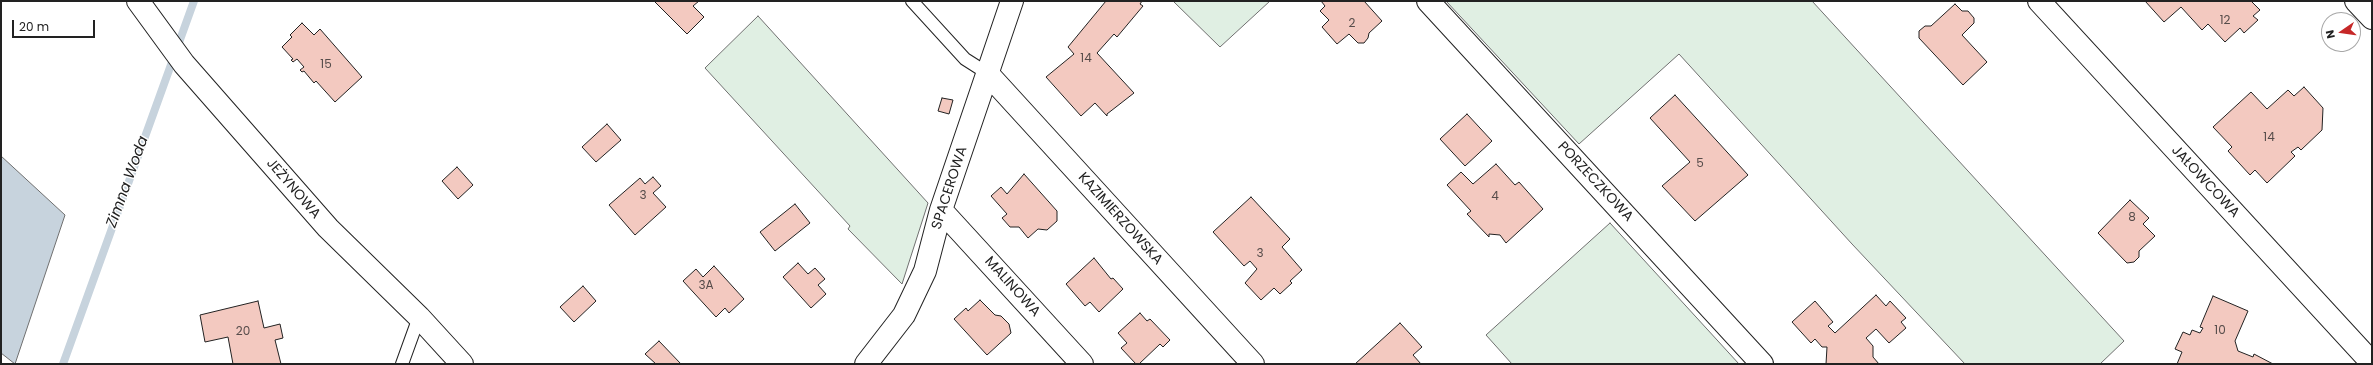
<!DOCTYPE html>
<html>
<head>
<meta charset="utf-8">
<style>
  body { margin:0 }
  #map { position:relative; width:2373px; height:365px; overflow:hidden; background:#fff; font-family:Poppins,sans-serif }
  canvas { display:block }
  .frame { position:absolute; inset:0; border:2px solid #222; pointer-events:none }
  .north { position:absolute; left:2321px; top:12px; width:40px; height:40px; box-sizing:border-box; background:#fff; border:1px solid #a7a7a7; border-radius:50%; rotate:257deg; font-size:11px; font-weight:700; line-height:16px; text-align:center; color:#222 }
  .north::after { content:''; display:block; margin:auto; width:14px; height:18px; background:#c62828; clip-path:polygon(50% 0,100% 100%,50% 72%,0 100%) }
  .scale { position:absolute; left:12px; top:20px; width:83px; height:18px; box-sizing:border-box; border:2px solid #222; border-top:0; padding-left:5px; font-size:12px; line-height:14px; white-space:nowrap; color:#222; -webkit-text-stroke:3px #fff; paint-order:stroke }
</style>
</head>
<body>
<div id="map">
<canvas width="2373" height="365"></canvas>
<div class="frame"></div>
<div class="north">N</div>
<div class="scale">20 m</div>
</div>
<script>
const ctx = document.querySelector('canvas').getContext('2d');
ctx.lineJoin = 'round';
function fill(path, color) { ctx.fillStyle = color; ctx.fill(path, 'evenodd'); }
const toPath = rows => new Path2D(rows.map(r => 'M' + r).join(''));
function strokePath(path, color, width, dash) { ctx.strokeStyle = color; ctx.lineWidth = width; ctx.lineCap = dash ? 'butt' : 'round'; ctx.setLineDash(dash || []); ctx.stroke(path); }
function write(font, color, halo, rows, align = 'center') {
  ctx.font = font + ' Poppins,sans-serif'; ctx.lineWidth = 3; ctx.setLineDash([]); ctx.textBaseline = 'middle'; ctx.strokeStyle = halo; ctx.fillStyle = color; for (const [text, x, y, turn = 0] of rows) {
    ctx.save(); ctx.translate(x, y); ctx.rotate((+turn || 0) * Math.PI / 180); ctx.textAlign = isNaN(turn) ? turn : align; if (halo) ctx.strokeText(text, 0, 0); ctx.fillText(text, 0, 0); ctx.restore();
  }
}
const green = toPath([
  [1173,1,1270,1,1220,47,1173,1],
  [1446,1,1812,1,2124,341,2100,364,1965,364,1852,244,1679,54,1579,144,1446,1],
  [758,16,928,203,902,284,848,229,850,226,705,68,758,16],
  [1610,223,1739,364,1512,364,1486,335,1610,223]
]);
const water = toPath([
  [1,156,65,215,15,364,1,353,1,156]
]);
const stream = toPath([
  [63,364,194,1]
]);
const building = toPath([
  [654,1,699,1,693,6,704,17,687,34,654,1],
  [1106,1,1142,1,1140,4,1143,6,1117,37,1114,34,1097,53,1134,93,1107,114,1107,116,1095,103,1081,116,1046,77,1074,54,1068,47,1106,1],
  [1321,1,1364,1,1382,21,1369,33,1368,38,1364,43,1358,43,1349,34,1337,44,1322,27,1329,20,1320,11,1325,6,1321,1],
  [2145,1,2251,1,2260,10,2253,16,2258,20,2244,33,2240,28,2225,42,2208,24,2202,30,2181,7,2164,22,2145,1],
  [1955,4,1962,11,1968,11,1974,18,1974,23,1962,35,1987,62,1963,85,1919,38,1919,31,1925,26,1931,26,1955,4],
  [302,23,314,35,320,29,362,77,335,102,316,81,314,83,304,71,302,72,300,70,304,67,297,59,293,62,291,60,293,59,282,47,292,37,290,35,302,23],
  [2304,87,2323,108,2322,130,2301,150,2298,147,2291,152,2295,156,2267,183,2255,170,2250,175,2228,151,2232,147,2213,127,2251,92,2267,109,2288,90,2294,96,2304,87],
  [1675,95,1748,175,1695,221,1662,186,1690,162,1650,118,1675,95],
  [942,98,953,100,949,114,938,111,942,98],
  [1467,114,1492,141,1465,166,1440,139,1467,114],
  [607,124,621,140,596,162,582,147,607,124],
  [1496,164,1515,185,1519,182,1543,209,1506,243,1500,235,1489,234,1489,237,1467,214,1471,211,1447,185,1461,172,1473,184,1496,164],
  [457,167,473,185,458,199,442,181,457,167],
  [1024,174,1057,211,1057,221,1047,230,1038,229,1028,238,1019,227,1010,227,1002,218,1007,214,991,196,1001,187,1007,194,1024,174],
  [653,177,661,186,653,193,666,207,635,235,609,205,640,178,645,184,653,177],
  [1251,197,1290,239,1282,247,1302,270,1290,281,1292,283,1280,294,1274,288,1261,300,1245,283,1257,269,1250,261,1244,266,1213,232,1251,197],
  [2130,200,2149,218,2143,224,2155,236,2139,251,2139,257,2134,262,2127,263,2098,233,2130,200],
  [795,204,810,223,775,251,760,232,795,204],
  [1094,258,1111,279,1113,278,1123,289,1099,312,1090,302,1085,306,1066,284,1094,258],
  [798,263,808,274,815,268,825,279,818,285,826,294,811,308,783,277,798,263],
  [714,266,744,299,729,313,725,308,716,317,683,281,696,269,703,277,714,266],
  [583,286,596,301,574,322,560,307,583,286],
  [1876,295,1886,306,1890,301,1906,318,1901,322,1906,328,1889,343,1876,329,1866,338,1873,346,1873,357,1879,364,1826,364,1827,347,1822,347,1815,339,1811,343,1792,322,1815,301,1833,322,1828,326,1835,333,1876,295],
  [2213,296,2248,311,2235,341,2238,351,2253,357,2254,354,2273,364,2177,364,2182,352,2175,349,2183,332,2190,335,2192,330,2200,333,2203,328,2200,327,2213,296],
  [980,300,995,315,1001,316,1009,324,1011,333,987,355,954,319,966,308,968,311,980,300],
  [258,301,264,328,280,324,283,338,275,340,281,364,233,364,228,337,205,342,200,315,258,301],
  [1140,313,1147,321,1150,319,1170,340,1163,347,1160,344,1139,364,1136,364,1121,348,1127,343,1118,333,1140,313],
  [1400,323,1422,347,1413,355,1421,364,1355,364,1400,323],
  [659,341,681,364,656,364,645,354,659,341]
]);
const lane = toPath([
  [912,1,965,59,987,73],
  [402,364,419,317]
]);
const street = toPath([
  [138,1,184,64,328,228,419,317,462,364],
  [1428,1,1762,364],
  [2039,1,2372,363],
  [2356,1,2372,18],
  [987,73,1253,364],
  [941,210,1082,364],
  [866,364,904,315,925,271,941,210,1012,1]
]);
const numberNames = [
  ["12",2225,21],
  ["2",1352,24],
  ["14",1086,59],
  ["15",326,65],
  ["14",2269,138],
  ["5",1700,164],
  ["3",643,196],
  ["4",1495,197],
  ["8",2132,218],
  ["3",1260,254],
  ["3A",706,286],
  ["10",2220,331],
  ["20",243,332]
];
const streetNames = [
  ["PORZECZKOWA",1595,182,47],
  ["JAŁOWCOWA",2205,182,47],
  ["SPACEROWA",950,188,-72],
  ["JEŻYNOWA",293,189,49],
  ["KAZIMIERZOWSKA",1120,219,48],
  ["MALINOWA",1012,287,48]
];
const waterNames = [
  ["Zimna Woda",128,182,-70]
];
fill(green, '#e0efe3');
strokePath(green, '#6f6f6f', 1);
fill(water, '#c7d3dd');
strokePath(water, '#6f6f6f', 1);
strokePath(stream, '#c7d3dd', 8);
fill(building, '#f3c9c0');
strokePath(building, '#222', 1);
strokePath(lane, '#222', 14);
strokePath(street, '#222', 24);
strokePath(lane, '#fff', 12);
strokePath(street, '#fff', 22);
write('12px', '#564c4a', null, numberNames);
write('14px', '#222', '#fff', streetNames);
write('italic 15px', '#222', '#fff', waterNames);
</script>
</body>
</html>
